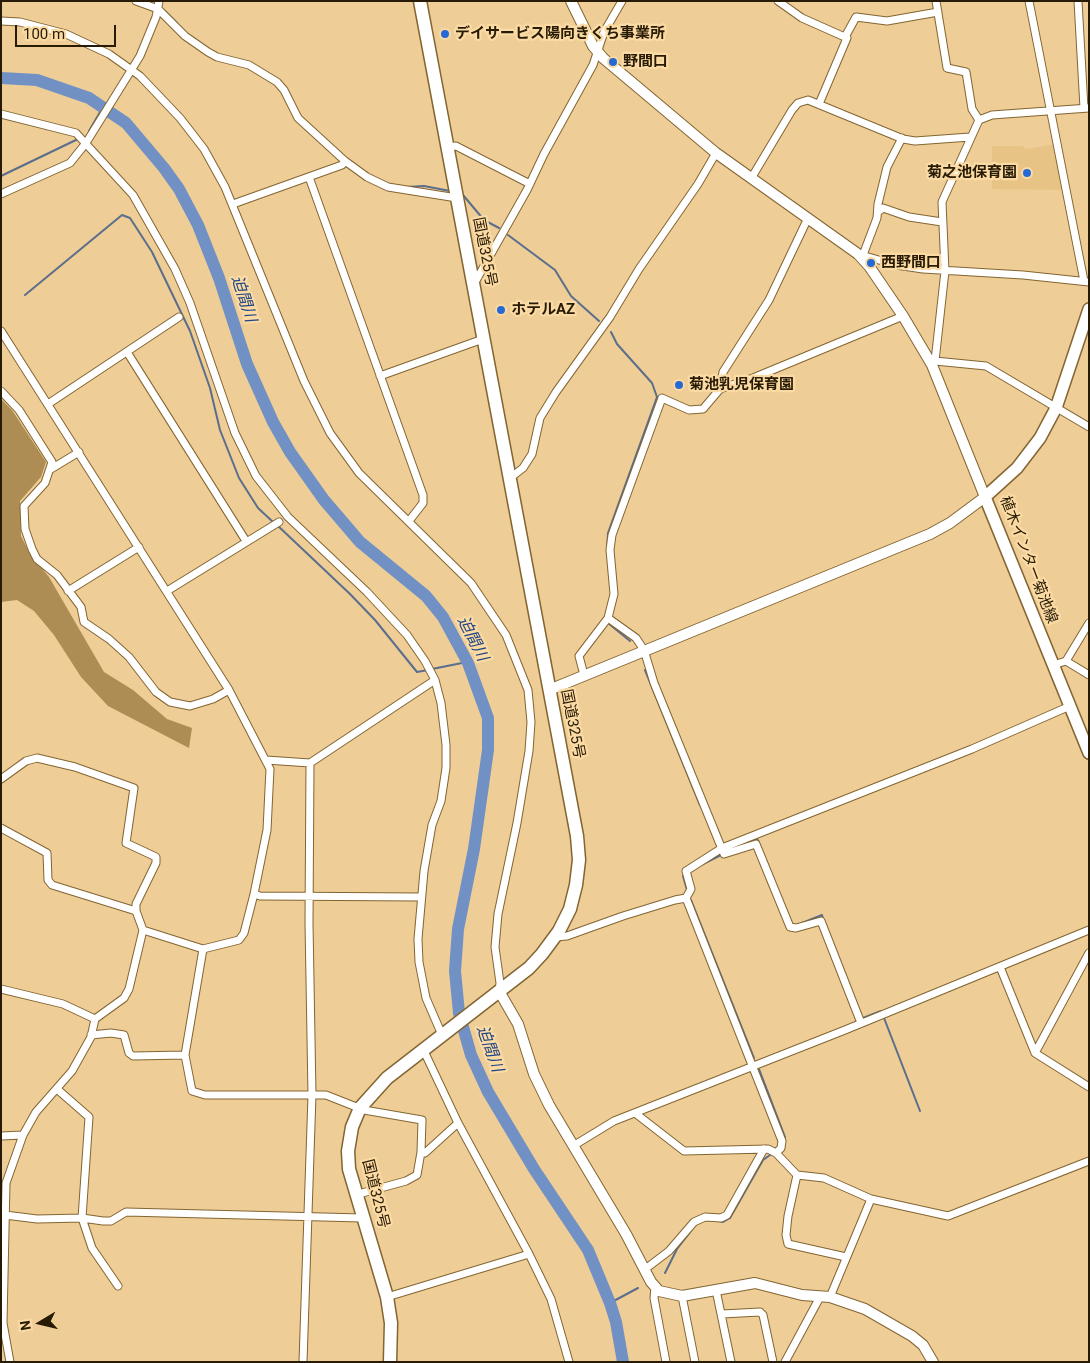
<!DOCTYPE html>
<html>
<head>
<meta charset="utf-8">
<style>
  body { margin:0 }
  #map { position:relative; width:1090px; height:1363px; overflow:hidden; background:#eecd97; font-family:Roboto,sans-serif }
  canvas { display:block }
  .frame { position:absolute; inset:0; border:2px solid #271b05; pointer-events:none }
  .north { position:absolute; left:15px; top:1298px; width:50px; height:50px; -webkit-text-stroke:4px #fbdaa3; paint-order:stroke; rotate:261deg; font-size:14px; font-weight:700; line-height:20px; text-align:center; color:#271b05 }
  .north::after { content:''; display:block; margin:auto; width:18px; height:22px; background:#271b05; clip-path:polygon(50% 0,100% 100%,50% 72%,0 100%) }
  .scale { position:absolute; left:15px; top:25px; width:101px; height:22px; box-sizing:border-box; border:2px solid #271b05; border-top:0; padding-left:6px; font-size:15px; line-height:18px; white-space:nowrap; color:#271b05; -webkit-text-stroke:4px #fbdaa3; paint-order:stroke }
</style>
</head>
<body>
<div id="map">
<canvas width="1090" height="1363"></canvas>
<div class="frame"></div>
<div class="north">N</div>
<div class="scale">100 m</div>
</div>
<script>
const ctx = document.querySelector('canvas').getContext('2d');
ctx.lineJoin = 'round';
function fill(path, color) { ctx.fillStyle = color; ctx.fill(path, 'evenodd'); }
const toPath = rows => new Path2D(rows.map(r => 'M' + r).join(''));
function strokePath(path, color, width, dash) { ctx.strokeStyle = color; ctx.lineWidth = width; ctx.lineCap = dash ? 'butt' : 'round'; ctx.setLineDash(dash || []); ctx.stroke(path); }
function write(font, color, halo, rows, align = 'center') {
  ctx.font = font + ' Roboto,"Noto Sans JP",sans-serif'; ctx.lineWidth = 4.5; ctx.setLineDash([]); ctx.textBaseline = 'middle'; ctx.strokeStyle = halo; ctx.fillStyle = color; for (const [text, x, y, turn = 0] of rows) {
    ctx.save(); ctx.translate(x, y); ctx.rotate((+turn || 0) * Math.PI / 180); ctx.textAlign = isNaN(turn) ? turn : align; if (halo) ctx.strokeText(text, 0, 0); ctx.fillText(text, 0, 0); ctx.restore();
  }
}
const built = toPath([
  [1056,144,1066,190,992,189,992,146,1022,146,1026,149]
]);
const forest = toPath([
  [1,399,12,410,46,462,41,477,20,501,21,536,30,554,49,577,104,672,133,690,167,719,192,728,189,748,108,706,81,677,54,635,34,611,17,600,1,602]
]);
const stream = toPath([
  [165,11,177,23],
  [286,88,291,97],
  [89,131,103,107],
  [1,176,78,139],
  [406,187,424,186,450,191],
  [463,195,484,220,499,228],
  [508,235,555,270,571,296,599,321],
  [25,295,122,215,130,218,152,252,190,331,210,388,220,430,239,478,258,508,273,522],
  [277,525,350,594,375,620,417,672,428,670],
  [607,550,608,533,657,397,652,383,617,344,611,332],
  [608,623,630,641],
  [432,669,467,662],
  [645,670,700,805],
  [742,845,757,839,759,842],
  [701,865,721,855],
  [686,874,683,876,687,890],
  [691,900,754,1058],
  [802,923,822,915,823,919],
  [863,1018,881,1011],
  [884,1018,920,1111],
  [759,1069,785,1137],
  [719,1221,723,1222,730,1218,763,1160,770,1155],
  [665,1273,677,1249,691,1231],
  [610,1303,638,1288]
]);
const river = toPath([
  [1,78,37,80,89,98,126,123,164,168,179,189,198,225,219,278,247,364,273,422,290,452,324,500,360,542,426,596,443,617,468,663,488,718,488,750,474,849,458,929,455,971,459,1013,471,1055,488,1092,534,1169,588,1250,610,1303,616,1322,623,1362]
]);
const street = toPath([
  [136,1,158,9,185,36,208,52,217,57,249,65,277,82,284,90,298,118,345,161,367,177,388,187,457,198],
  [778,1,802,18,847,38,819,104],
  [936,1,947,68,966,72,972,109,979,120],
  [1029,1,1084,281],
  [1078,1,1084,108],
  [1,21,20,22,66,34,109,54,140,76,180,118,204,149,225,187,304,381,330,433,359,473,471,583,506,635,528,690,531,722,529,751,517,823,498,914,495,947,500,983,499,991],
  [845,37,856,17,887,21,938,12],
  [1,114,76,133,133,195,175,269,190,303,235,433,256,476,288,517,367,592,407,635,425,661,435,680,441,703,446,745,446,768,441,801,432,825,424,871,418,939,419,962,426,998,442,1035],
  [447,147,456,146,530,184],
  [309,177,423,495,423,503,409,521],
  [752,177,792,110,798,103,808,100,903,139,915,141,970,137],
  [1,194,70,163,86,143,140,56,156,17,159,1],
  [233,204,342,165,345,161],
  [878,212,883,208,909,217,942,222],
  [858,254,896,265,923,269,1023,275,1089,282],
  [863,255,877,218,878,204,887,167,902,138],
  [474,284,527,190,544,154,593,65,604,32,622,1],
  [1,331,229,690,270,769,267,830,254,894,244,933,239,940,203,949,143,930],
  [127,352,246,541],
  [935,361,986,366,1089,427],
  [932,365,935,361,945,271,942,202,979,120,992,115,1089,108],
  [380,376,483,339],
  [720,389,753,378,903,316],
  [1,391,19,410,52,462,45,483,24,506,25,529,32,549,37,559,57,575,81,607,84,622,109,639,129,657,156,692,170,702,190,706,213,699,229,690],
  [48,404,179,317],
  [51,469,79,452],
  [510,478,523,468,532,454,540,418,556,392,610,317,639,269,698,184,716,153],
  [68,591,139,547],
  [167,591,279,522],
  [608,618,636,638,644,650,654,683,724,854,756,844,790,927,796,928,821,921,861,1023],
  [1066,661,1089,675],
  [1053,665,1066,661,1089,623],
  [584,675,579,656,608,618,614,594,610,550,612,535,662,398,689,410,703,409,720,389,723,372,769,300,808,218],
  [266,760,310,763,435,680],
  [1,779,26,761,37,758,75,767,134,788,126,843,156,857,156,863,136,904,136,911,143,930,129,989,124,998,95,1019,91,1037,72,1071,36,1112,23,1135,6,1183,3,1323,10,1362],
  [1,828,47,853,48,880,52,885,136,911],
  [254,894,260,896,420,897],
  [686,898,782,1141,781,1148,776,1153],
  [555,937,567,936,623,916,675,900,686,898,691,889,686,871,722,848,972,749,1070,706],
  [203,949,185,1055,192,1091,205,1095,326,1095,364,1110,422,1120,421,1152,417,1175,406,1181,355,1195],
  [1000,967,1035,1053,1089,1087],
  [1,989,63,1004,95,1019],
  [91,1035,111,1033,124,1035,129,1053,133,1056,185,1055],
  [423,1049,458,1123,529,1254,551,1299,569,1362],
  [1035,1053,1089,953],
  [57,1089,89,1117,82,1218,92,1248,118,1286],
  [635,1113,684,1151,768,1149,776,1153,797,1175,824,1178,871,1199,948,1216,1089,1161],
  [1,1136,23,1135],
  [573,1146,614,1121,845,1030,1089,930],
  [421,1152,425,1153,458,1123],
  [797,1175,788,1216,786,1235,788,1244,846,1257],
  [5,1215,37,1219,82,1218,103,1221,111,1221,126,1212,362,1218],
  [644,1270,669,1251,694,1222,705,1217,721,1218,727,1215,764,1149],
  [655,1287,654,1298,666,1362],
  [716,1290,731,1362],
  [682,1296,695,1362],
  [387,1297,529,1254],
  [830,1297,871,1199],
  [722,1314,760,1312,763,1315,773,1362],
  [303,1362,312,1095,309,923,310,763],
  [785,1362,820,1297]
]);
const secondary = toPath([
  [549,690,930,534,950,523,985,497,932,365,903,316,869,266,858,254,716,153,603,58,593,46,571,1],
  [499,991,518,1024,534,1074,549,1105,626,1234,651,1282,659,1291,682,1296,755,1283,802,1295,830,1297,865,1309,912,1336,923,1345,933,1362]
]);
const primary = toPath([
  [1089,309,1056,408,1040,438,1017,468,985,497,1089,753]
]);
const highway = toPath([
  [390,1362,391,1323,387,1297,349,1169,348,1151,352,1127,360,1108,387,1078,529,968,542,954,559,931,570,909,576,885,579,860,577,836,420,1]
]);
const markers = [
  [445,34,5,"#2669d5"],
  [613,62,5,"#2669d5"],
  [1027,173,5,"#2669d5"],
  [871,263,5,"#2669d5"],
  [501,310,5,"#2669d5"],
  [679,385,5,"#2669d5"]
];
const poiNames = [
  ["デイサービス陽向きくち事業所",455,34],
  ["野間口",623,62],
  ["菊之池保育園",1017,173,"right"],
  ["西野間口",881,263],
  ["ホテルAZ",511,310],
  ["菊池乳児保育園",689,385]
];
const streetNames = [
  ["国道325号",484,252,79],
  ["植木インター菊池線",1028,560,69],
  ["国道325号",572,724,79],
  ["国道325号",375,1194,76]
];
const waterNames = [
  ["迫間川",243,299,72],
  ["迫間川",472,639,63],
  ["迫間川",489,1049,70]
];
fill(built, '#e8c386');
fill(forest, '#ae8d54');
strokePath(stream, '#5b6e8b', 2);
strokePath(river, '#7191c5', 12);
strokePath(street, '#836531', 9);
strokePath(secondary, '#836531', 12);
strokePath(primary, '#836531', 14);
strokePath(highway, '#836531', 15);
strokePath(street, '#fff', 7);
strokePath(secondary, '#fff', 10);
strokePath(primary, '#fff', 11);
strokePath(highway, '#fff', 12);
for (const [x, y, r, color] of markers) { const dot = new Path2D(); dot.arc(x, y, r, 0, 2 * Math.PI); ctx.fillStyle = color; ctx.fill(dot); strokePath(dot, '#fbdaa3', 2); }
write('bold 15px', '#271b05', '#fbdaa3', poiNames, 'left');
write('15px', '#271b05', '#fbdaa3', streetNames);
write('italic 16px', '#204686', '#fbdaa3', waterNames);
</script>
</body>
</html>
